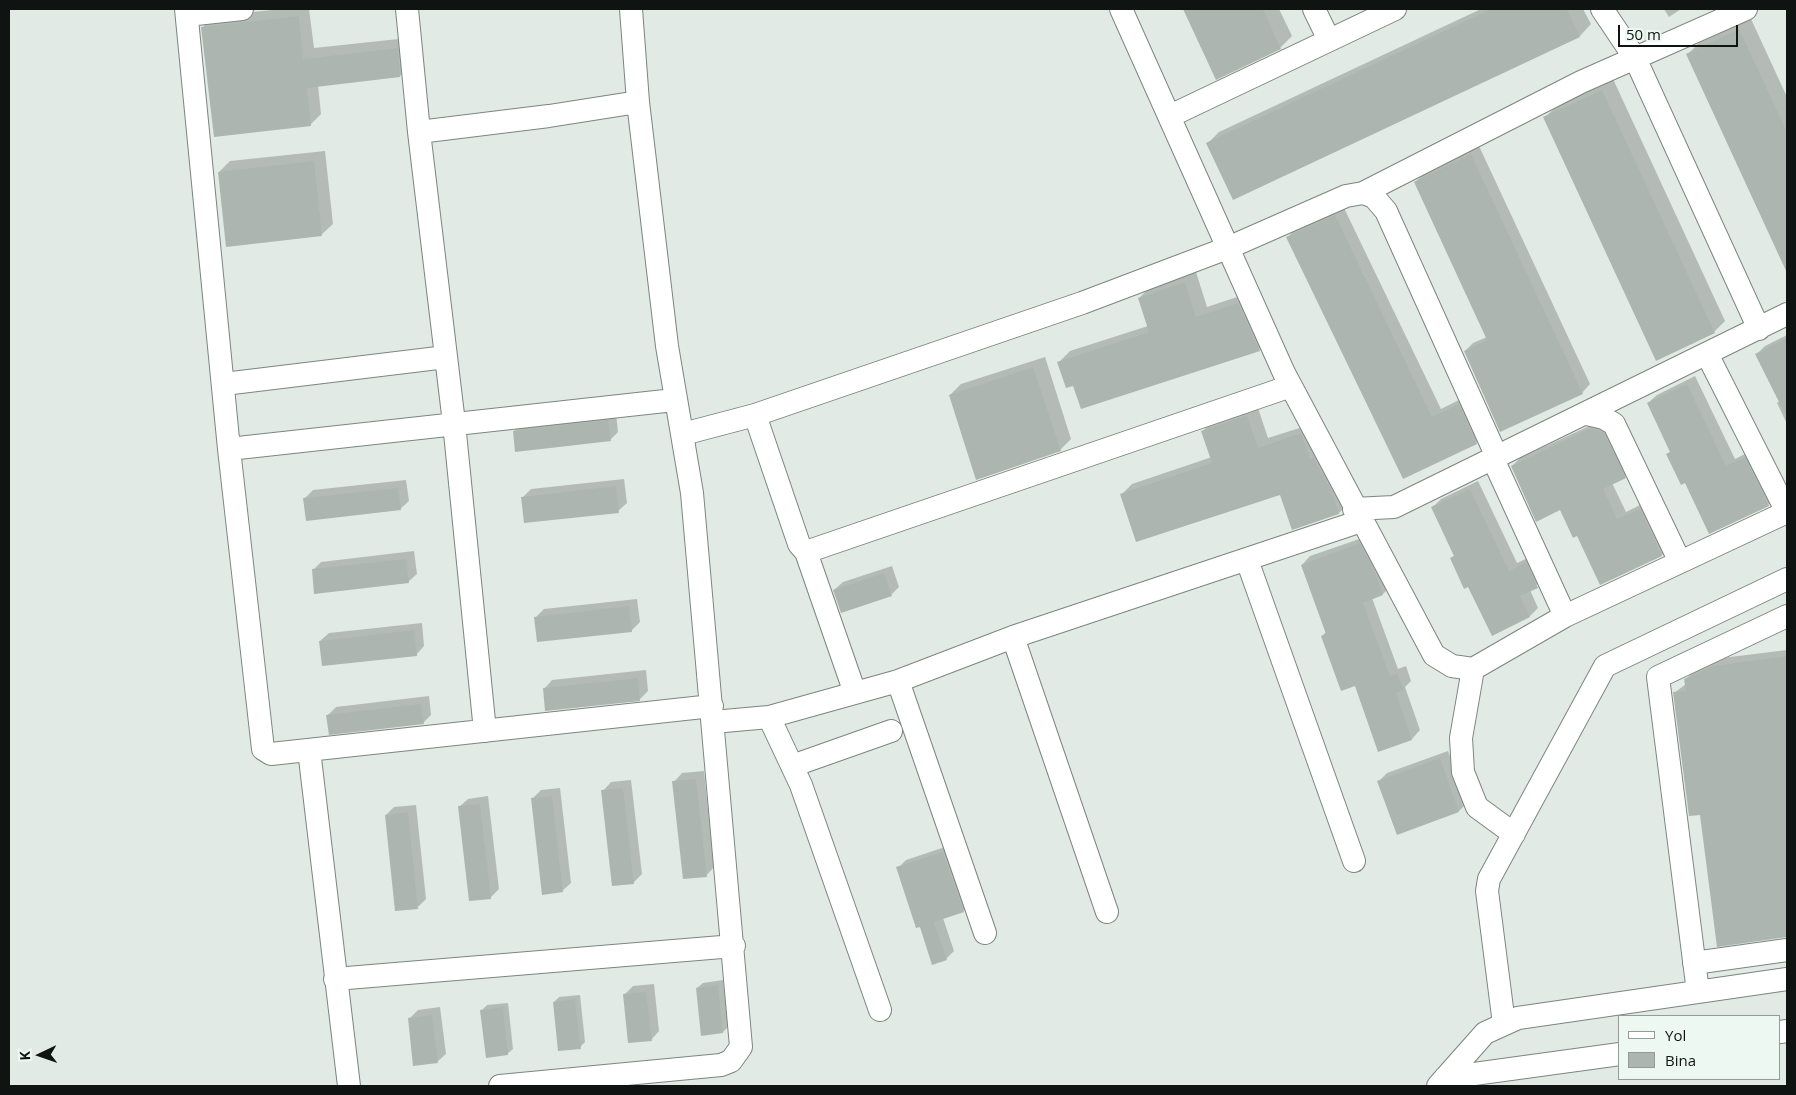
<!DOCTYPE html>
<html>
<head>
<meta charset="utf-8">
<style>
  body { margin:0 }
  #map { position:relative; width:1796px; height:1095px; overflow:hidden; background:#e1eae5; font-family:"Open Sans",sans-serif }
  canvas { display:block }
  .frame { position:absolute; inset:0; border:10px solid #0f1311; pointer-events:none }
  .legend { position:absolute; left:1618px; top:1015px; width:162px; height:65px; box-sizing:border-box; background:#eef8f2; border:1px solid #959c98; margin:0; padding:6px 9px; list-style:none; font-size:15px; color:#0f1311 }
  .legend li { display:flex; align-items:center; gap:10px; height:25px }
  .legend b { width:25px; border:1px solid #959c98 }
  .north { position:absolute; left:15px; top:1030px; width:50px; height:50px; -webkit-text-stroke:4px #eef8f2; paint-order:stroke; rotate:267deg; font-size:14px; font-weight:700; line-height:20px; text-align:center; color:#0f1311 }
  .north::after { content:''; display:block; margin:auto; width:18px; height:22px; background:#0f1311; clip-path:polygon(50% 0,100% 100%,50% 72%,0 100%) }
  .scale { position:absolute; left:1618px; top:25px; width:120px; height:22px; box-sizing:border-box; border:2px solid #0f1311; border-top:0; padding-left:6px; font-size:15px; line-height:18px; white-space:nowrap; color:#0f1311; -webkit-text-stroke:4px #eef8f2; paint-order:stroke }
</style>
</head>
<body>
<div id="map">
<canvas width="1796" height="1095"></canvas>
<div class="frame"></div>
<ul class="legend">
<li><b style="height:6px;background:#fff"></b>Yol</li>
<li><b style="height:14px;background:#acb5b0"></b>Bina</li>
</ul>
<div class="north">K</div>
<div class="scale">50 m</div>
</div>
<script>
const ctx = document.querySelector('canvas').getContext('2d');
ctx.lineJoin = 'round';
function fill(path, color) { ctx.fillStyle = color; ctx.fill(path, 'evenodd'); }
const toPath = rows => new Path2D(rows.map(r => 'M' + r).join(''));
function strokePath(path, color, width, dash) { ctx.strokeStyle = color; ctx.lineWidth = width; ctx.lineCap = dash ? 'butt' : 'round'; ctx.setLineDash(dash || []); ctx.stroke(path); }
const shadow = toPath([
  [282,9,309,9,314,48,408,38,411,65,400,76,318,85,321,114,310,125,203,27,213,16],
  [1184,9,1279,9,1292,36,1280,48,1216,78],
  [1481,9,1583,9,1591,24,1580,36,1234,199,1208,143,1219,132],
  [1664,9,1681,9,1669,17],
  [1751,19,1787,97,1787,270,1688,54,1699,43],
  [1613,79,1725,321,1714,332,1544,118,1556,107],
  [1479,146,1590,384,1582,393,1465,351,1473,343,1487,337,1415,182,1424,174],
  [325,151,333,224,321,235,219,172,230,161],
  [1344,208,1441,409,1467,396,1484,434,1476,443,1404,478,1288,237,1296,228],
  [1196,272,1207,307,1249,293,1270,339,1259,350,1074,384,1059,362,1070,351,1148,326,1139,298,1150,287],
  [1787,335,1787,424,1777,403,1780,400,1757,354,1765,346],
  [1045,357,1071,439,1060,450,950,395,961,384],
  [1695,376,1735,459,1753,450,1777,497,1768,505,1710,532,1648,403,1657,395],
  [1257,405,1268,438,1312,424,1349,503,1339,513,1281,493,1122,494,1132,484,1212,457,1203,431,1213,420],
  [616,413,618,432,610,440,514,431,523,423],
  [1600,421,1633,469,1625,477,1612,483,1626,512,1648,501,1670,546,1662,555,1601,583,1578,534,1560,509,1512,466,1520,458],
  [624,479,627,503,618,511,522,498,531,489],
  [406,480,409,501,400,509,304,499,313,490],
  [1478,481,1517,563,1534,555,1545,578,1530,590,1538,608,1530,616,1492,634,1469,585,1451,558,1455,555,1432,508,1441,499],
  [1368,536,1391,586,1383,594,1372,598,1398,669,1406,666,1411,681,1405,687,1420,730,1412,739,1379,750,1355,684,1322,636,1326,632,1302,565,1310,556],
  [414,551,417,574,408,582,313,570,321,562],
  [892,566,899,587,891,595,834,590,843,582],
  [637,599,640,622,631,631,535,618,544,609],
  [422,623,424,646,416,655,320,641,329,633],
  [1787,650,1787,936,1701,814,1674,693,1686,684,1685,680,1694,671,1722,658],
  [646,670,648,691,640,699,546,710,544,689,552,680],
  [429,696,431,715,423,723,328,715,336,707],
  [1448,751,1467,803,1459,811,1397,834,1378,782,1387,773],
  [704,771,714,867,706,876,674,782,682,773],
  [631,780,642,874,633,883,603,791,611,782],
  [560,788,571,883,562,891,532,799,541,790],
  [488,796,499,889,490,898,459,807,468,799],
  [416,805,426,899,418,907,386,815,394,807],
  [951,845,971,903,963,911,943,918,954,951,946,959,920,925,898,868,906,860],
  [723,980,728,1027,723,1032,697,988,703,983],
  [654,984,659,1031,651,1040,624,995,633,986],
  [580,995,585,1042,580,1047,554,1002,559,997],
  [508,1003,513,1049,507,1054,482,1010,487,1005],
  [440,1007,446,1054,437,1062,410,1018,418,1010]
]);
const building = toPath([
  [1183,9,1263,9,1281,49,1216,80],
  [1491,9,1567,9,1580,37,1233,200,1206,143],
  [299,16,303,59,398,48,400,77,307,88,311,126,214,137,201,27],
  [1739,29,1787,132,1787,273,1686,54],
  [1602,90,1715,333,1656,361,1543,117],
  [1471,154,1583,394,1500,432,1464,351,1487,340,1414,182],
  [314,161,322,236,226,247,218,172],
  [1335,215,1432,417,1459,404,1477,444,1403,479,1286,237],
  [1185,282,1196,317,1238,303,1260,351,1081,409,1073,386,1066,388,1057,362,1149,332,1138,298],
  [1787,338,1787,418,1755,354],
  [1033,367,1061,451,976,480,949,395],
  [1687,384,1726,466,1745,457,1769,506,1709,534,1685,483,1681,485,1666,454,1670,452,1647,403],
  [1247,415,1258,448,1301,433,1310,459,1314,458,1331,490,1339,514,1292,530,1280,495,1136,542,1120,494,1212,463,1201,431],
  [608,420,611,441,515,452,513,431],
  [1591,428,1604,433,1626,478,1603,489,1617,519,1640,509,1662,556,1600,585,1577,536,1573,538,1560,510,1536,522,1511,466],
  [616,486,619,513,524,523,521,497],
  [398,488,401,510,306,521,303,498],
  [1470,489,1509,571,1526,562,1538,588,1520,596,1530,617,1492,636,1468,587,1464,589,1450,558,1454,556,1431,507],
  [1360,543,1375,572,1383,595,1363,603,1390,676,1397,673,1404,690,1396,693,1412,740,1378,752,1355,686,1341,691,1321,636,1326,634,1301,565],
  [406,559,409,583,314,594,312,569],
  [884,573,892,596,841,613,833,590],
  [629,606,632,632,537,642,534,617],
  [414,630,417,656,322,666,319,641],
  [1787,656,1787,937,1717,947,1700,815,1689,816,1673,692,1686,691,1684,679,1713,666],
  [638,678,640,701,545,711,543,688],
  [421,704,424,724,329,735,326,715],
  [1440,758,1459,812,1397,835,1377,781],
  [696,779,707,877,683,879,672,781],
  [623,788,634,884,612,886,601,790],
  [552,796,563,892,542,895,531,798],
  [480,804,491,899,469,901,458,806],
  [408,812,418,909,395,911,385,815],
  [943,852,964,912,934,922,947,960,932,965,920,927,916,928,896,867],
  [718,985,723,1033,701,1036,696,988],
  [646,992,652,1041,628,1043,623,994],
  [575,999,581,1049,558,1051,553,1002],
  [503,1007,508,1055,486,1058,480,1010],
  [432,1015,438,1063,413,1066,408,1018]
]);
const minor = toPath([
  [186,9,229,449],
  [407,9,419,132,454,423,485,731],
  [1121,9,1284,373,1434,655,1452,666,1473,669,1565,616,1787,512],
  [1314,9,1329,40],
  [1602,9,1635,58,1759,329],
  [187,15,242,9],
  [1170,116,1395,9],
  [419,132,549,116,638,102],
  [1363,193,1581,82,1746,9],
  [1707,354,1787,512],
  [224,384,446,357],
  [674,400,229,449,263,749,271,754,712,706],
  [1587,414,1604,418,1614,424,1680,562],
  [755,415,799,544,806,552,855,693,898,681,1013,637,1361,521],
  [683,434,755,415,1082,303,1230,247,1346,196,1363,193,1374,197,1386,211,1497,457],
  [1493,459,1565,616],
  [1354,509,1394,507,1787,314],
  [806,552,1291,386],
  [1247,560,1354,861],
  [1013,637,1107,912],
  [1473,669,1461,738,1463,772,1477,807,1514,834],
  [898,681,985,933],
  [769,717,801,785,880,1010],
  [713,722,769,717,855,693],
  [309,750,349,1086],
  [792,766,891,731],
  [1694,963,1787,950],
  [335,979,734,946],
  [1698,992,1658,677,1787,616],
  [1504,1024,1487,891,1489,879,1605,666,1787,579],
  [1780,1032,1787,1031],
  [1445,1078,1620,1054],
  [500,1086,721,1065,731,1061,741,1047,692,493,667,346,638,102,631,9],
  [1438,1086,1485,1033,1518,1018,1787,979]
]);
fill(shadow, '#0003');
fill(building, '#acb5b0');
strokePath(minor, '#7d8581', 24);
strokePath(minor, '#fff', 22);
</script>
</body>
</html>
